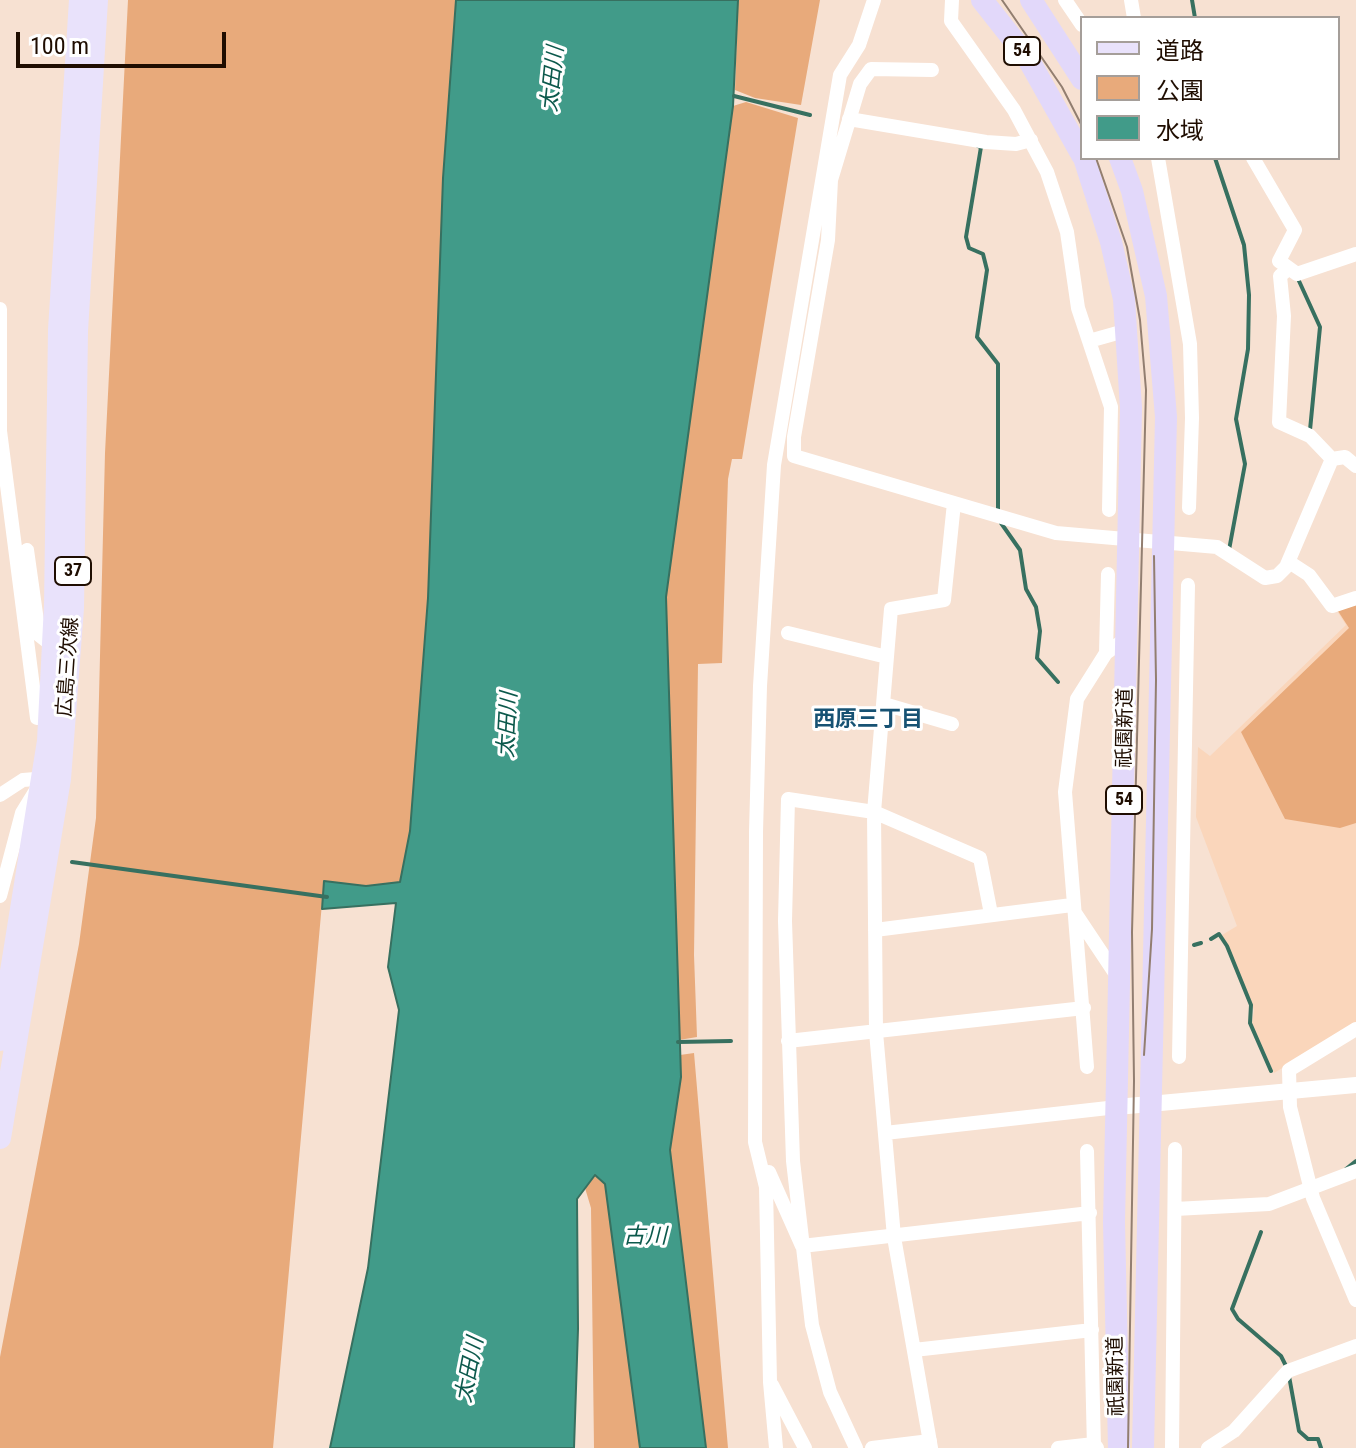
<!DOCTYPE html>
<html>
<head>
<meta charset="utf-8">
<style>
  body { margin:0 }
  #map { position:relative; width:1356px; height:1448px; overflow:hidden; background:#f7e1d2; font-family:"Roboto Condensed","Noto Sans JP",sans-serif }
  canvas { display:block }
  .legend { position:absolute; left:1080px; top:16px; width:260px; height:144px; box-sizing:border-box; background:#fff; border:2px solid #a59e99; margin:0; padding:10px 14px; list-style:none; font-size:24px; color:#1f0d01 }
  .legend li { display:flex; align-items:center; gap:16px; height:40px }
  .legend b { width:40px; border:2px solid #a59e99 }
  .scale { position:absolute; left:16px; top:32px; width:210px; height:36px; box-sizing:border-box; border:4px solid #1f0d01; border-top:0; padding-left:10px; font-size:24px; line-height:28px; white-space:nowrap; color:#1f0d01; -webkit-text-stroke:6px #fff; paint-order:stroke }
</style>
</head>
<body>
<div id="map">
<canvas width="1356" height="1448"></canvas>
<ul class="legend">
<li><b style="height:10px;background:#e9e2fb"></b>道路</li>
<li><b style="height:22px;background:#e8aa7b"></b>公園</li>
<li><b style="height:22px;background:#419b89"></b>水域</li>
</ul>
<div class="scale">100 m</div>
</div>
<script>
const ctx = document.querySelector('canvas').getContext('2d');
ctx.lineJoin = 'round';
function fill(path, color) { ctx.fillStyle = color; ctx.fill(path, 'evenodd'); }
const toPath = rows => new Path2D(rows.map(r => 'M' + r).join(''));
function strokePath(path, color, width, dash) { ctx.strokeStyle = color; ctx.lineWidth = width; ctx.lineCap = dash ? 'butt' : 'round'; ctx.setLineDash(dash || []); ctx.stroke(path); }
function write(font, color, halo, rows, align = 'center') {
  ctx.font = font + ' "Roboto Condensed","Noto Sans JP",sans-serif'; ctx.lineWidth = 6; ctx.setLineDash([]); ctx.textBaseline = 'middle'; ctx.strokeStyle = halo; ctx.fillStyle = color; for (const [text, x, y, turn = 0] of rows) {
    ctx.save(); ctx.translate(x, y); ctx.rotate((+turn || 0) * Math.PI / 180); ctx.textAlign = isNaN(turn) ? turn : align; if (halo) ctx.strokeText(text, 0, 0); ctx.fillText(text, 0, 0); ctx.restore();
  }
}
const built = toPath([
  [1356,605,1356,1024,1274,1073,1252,1023,1254,1010,1222,935,1237,926,1196,817,1198,747,1210,756,1346,625,1337,611]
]);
const green = toPath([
  [128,0,456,0,443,178,428,598,410,831,400,882,366,886,324,881,273,1448,0,1448,0,1357,79,944,96,818,105,453],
  [738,0,820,0,801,105,755,98,735,90],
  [746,102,798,118,742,459,732,459,728,479,722,663,698,664,694,955,697,1037,679,1040,666,597,733,106],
  [1356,605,1356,823,1340,828,1285,819,1241,732,1349,628,1338,611],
  [694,1053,728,1448,706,1448,673,1189,670,1150,681,1077,680,1055],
  [595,1175,605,1183,640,1448,594,1448,591,1208,585,1188]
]);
const water = toPath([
  [456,0,738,0,733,106,666,597,681,1077,670,1150,706,1448,640,1448,605,1184,595,1175,577,1199,578,1329,574,1448,330,1448,368,1268,399,1010,388,967,396,903,322,909,324,881,366,886,400,882,410,831,428,598,443,178,456,0]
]);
const stream = toPath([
  [1192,0,1195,18],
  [734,96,810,115],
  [978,146,981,147,966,237,969,248,983,254,987,270,977,337,998,364,998,510],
  [1215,158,1244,245,1249,295,1248,349,1236,419,1245,464,1229,550],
  [1299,281,1320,327,1310,430],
  [1001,523,1020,550,1026,589,1036,607,1040,631,1037,658,1058,682],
  [72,862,327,897],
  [1211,939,1219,934,1227,946,1251,1005,1250,1023,1271,1071],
  [1194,945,1201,943],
  [678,1042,731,1041],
  [1346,1169,1356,1161],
  [1261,1232,1232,1309,1238,1319,1281,1356,1287,1368],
  [1289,1376,1299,1431,1308,1439,1318,1439,1321,1448]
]);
const minor = toPath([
  [952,0,951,21,1014,110,1047,172,1067,232,1078,308,1111,407,1109,510],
  [1065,0,1082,25],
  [1131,0,1134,18],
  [932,70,871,69,860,84,831,180,828,240,794,437,794,456,1056,533,1217,547,1265,578,1277,576,1286,567,1332,459],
  [849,119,986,142,1016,144,1031,140],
  [1158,158,1190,344,1192,418,1189,508],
  [1253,158,1295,230,1279,261,1297,274,1356,254],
  [1288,269,1280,276,1284,316,1279,422,1310,436,1332,459,1345,457,1356,466],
  [0,309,0,431,37,718],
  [1089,341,1128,330],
  [27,550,39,635,53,646],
  [1289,562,1309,575,1332,606,1356,598],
  [788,633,887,657],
  [1106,653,1108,574],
  [884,704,952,724],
  [0,795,23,780,48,778],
  [0,896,22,813,38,787],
  [1075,913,1119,979],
  [875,930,1072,905],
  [1356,1029,1289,1070,1290,1107,1313,1198,1356,1300],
  [788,1041,1084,1008],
  [1179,1057,1188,585],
  [1087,1067,1065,792,1077,699,1106,653,1127,638],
  [885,1133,1117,1107],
  [1087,1151,1094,1448],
  [769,1172,802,1246,1090,1213],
  [1175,1209,1269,1204,1356,1171],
  [914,1350,1092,1330],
  [772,1385,805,1448],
  [776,1448,770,1382,766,1187,755,1142,756,832,760,686,774,465,840,75,859,45,874,0],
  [856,1448,830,1392,812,1325,793,1161,785,921,788,799,874,812,980,858,991,914],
  [872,1448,930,1441],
  [931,1448,894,1237,876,1032,874,812,891,609,944,600,954,503],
  [1058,1448,1094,1444,1097,1448],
  [1172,1448,1175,1149],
  [1208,1448,1234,1431,1288,1371,1356,1346]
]);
const tertiary = toPath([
  [1117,1107,1356,1085]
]);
const primary = toPath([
  [0,1040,48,741,55,605,59,330,80,0],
  [0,1138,60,779,73,608,77,331,97,0]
]);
const trunk = toPath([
  [982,0,1027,57,1082,155],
  [1031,0,1082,79],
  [1084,158,1111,242,1124,299,1131,408,1114,1222,1119,1448],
  [1120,158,1132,191,1156,296,1166,417,1143,1448]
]);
const tram = toPath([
  [1002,0,1062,87,1082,126],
  [1096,158,1127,247,1140,320,1146,390,1132,932,1134,1081,1128,1448],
  [1144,1055,1152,929,1156,680,1154,556]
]);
const shields = [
  [1022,51,36],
  [73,571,36],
  [1124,800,36]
];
const shieldNames = [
  ["54",1022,51],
  ["37",73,571],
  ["54",1124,800]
];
const streetNames = [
  ["広島三次線",69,667,-86],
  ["祇園新道",1126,728,-89],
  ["祇園新道",1117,1376,-91]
];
const waterNames = [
  ["太田川",554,79,-84],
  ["太田川",509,725,-87],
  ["古川",645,1237],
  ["太田川",471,1370,-79]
];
const neighbourhoodNames = [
  ["西原三丁目",868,720]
];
fill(built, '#fad6bb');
fill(green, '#e8aa7b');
fill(water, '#419b89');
strokePath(water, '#377060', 2);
strokePath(stream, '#377060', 4);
strokePath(minor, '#fff', 14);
strokePath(tertiary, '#fff', 16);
strokePath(primary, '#e9e2fb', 22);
strokePath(trunk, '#e2d8fa', 22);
strokePath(tram, '#927e70', 2);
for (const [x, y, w] of shields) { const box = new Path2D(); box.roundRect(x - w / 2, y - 14, w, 28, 6); ctx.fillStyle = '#fff'; ctx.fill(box); strokePath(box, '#1f0d01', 2); }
write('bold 18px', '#1f0d01', null, shieldNames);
write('20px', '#1f0d01', '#fff', streetNames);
write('italic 22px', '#0c594c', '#fff', waterNames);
write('bold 22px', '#175273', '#fff', neighbourhoodNames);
</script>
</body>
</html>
